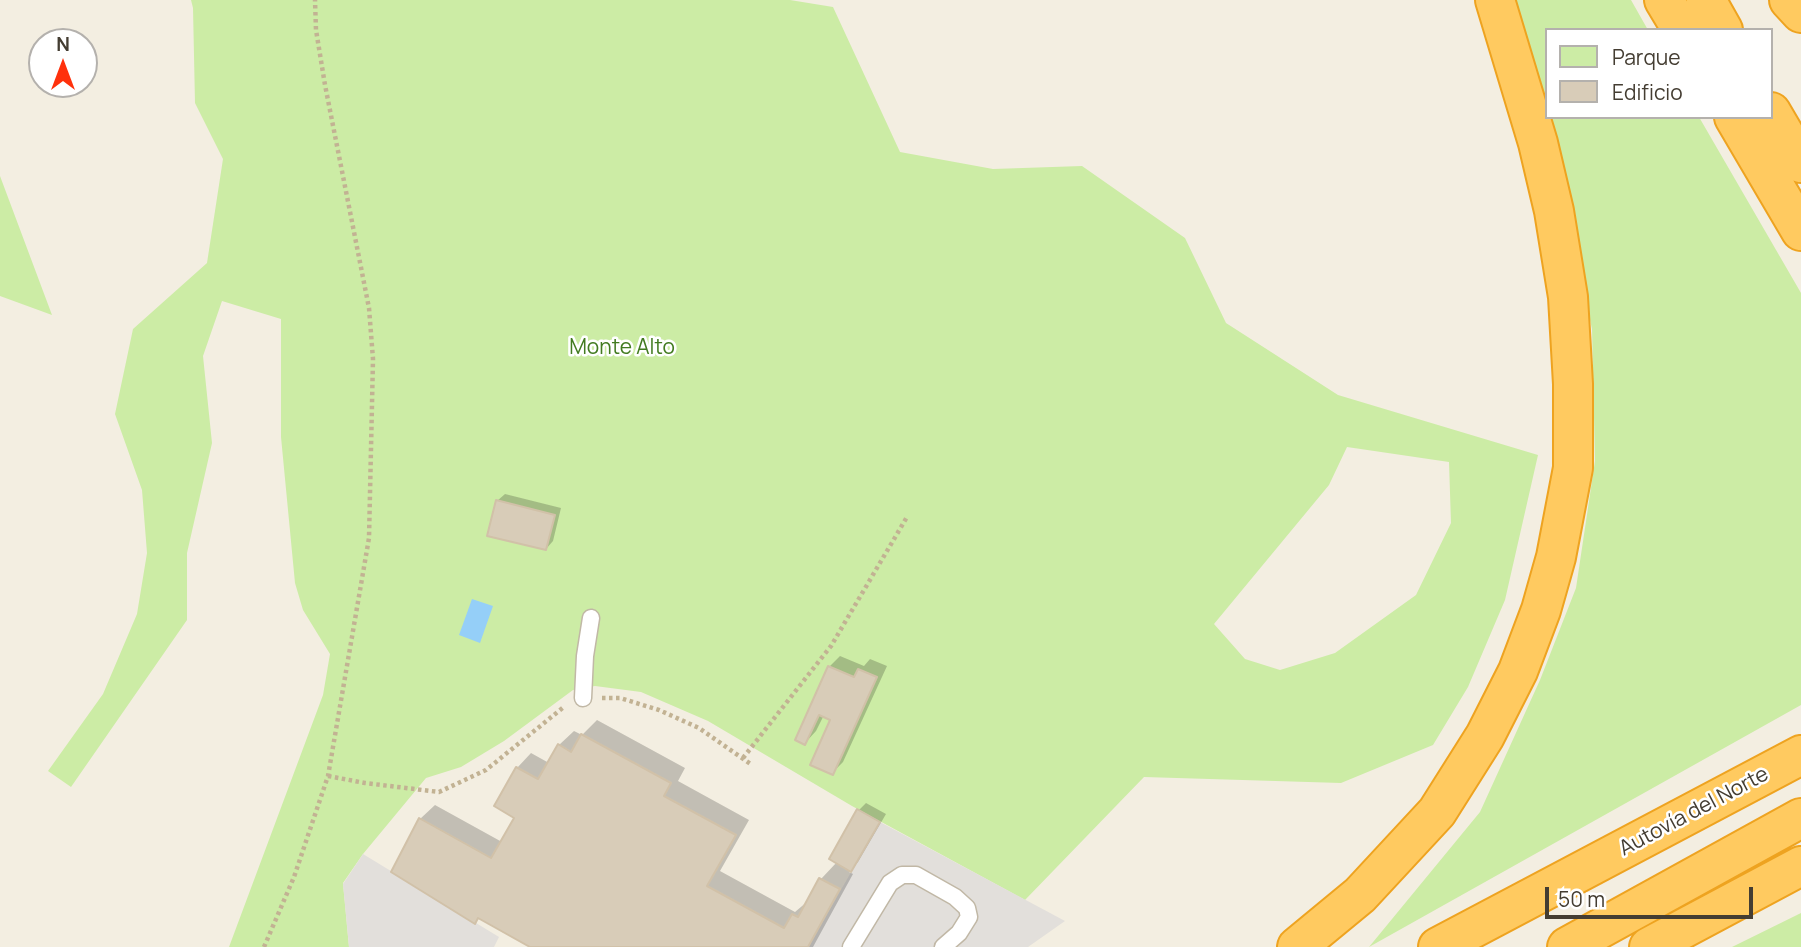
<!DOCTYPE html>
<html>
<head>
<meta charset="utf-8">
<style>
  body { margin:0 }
  #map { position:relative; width:1801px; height:947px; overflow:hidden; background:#f3eee1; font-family:Manrope,sans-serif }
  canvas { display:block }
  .legend { position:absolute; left:1545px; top:28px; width:228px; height:91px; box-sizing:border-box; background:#fff; border:2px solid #b4b1ad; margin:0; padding:9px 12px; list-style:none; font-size:21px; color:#443d32 }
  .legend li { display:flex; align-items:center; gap:14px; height:35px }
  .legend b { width:35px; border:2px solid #b4b1ad }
  .north { position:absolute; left:28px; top:28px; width:70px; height:70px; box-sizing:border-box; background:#fff; border:2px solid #b4b1ad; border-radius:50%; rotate:0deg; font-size:19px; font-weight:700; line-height:28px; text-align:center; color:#443d32 }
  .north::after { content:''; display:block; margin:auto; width:24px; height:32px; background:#ff310c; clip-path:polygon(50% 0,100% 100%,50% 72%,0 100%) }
  .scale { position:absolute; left:1545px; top:887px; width:208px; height:32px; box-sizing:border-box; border:4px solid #443d32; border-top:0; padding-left:9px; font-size:21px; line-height:24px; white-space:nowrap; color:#443d32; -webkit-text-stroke:5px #fff; paint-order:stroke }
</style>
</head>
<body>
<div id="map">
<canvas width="1801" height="947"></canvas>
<ul class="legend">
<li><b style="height:19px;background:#cceca5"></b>Parque</li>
<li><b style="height:19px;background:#d8ccb8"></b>Edificio</li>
</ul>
<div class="north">N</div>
<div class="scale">50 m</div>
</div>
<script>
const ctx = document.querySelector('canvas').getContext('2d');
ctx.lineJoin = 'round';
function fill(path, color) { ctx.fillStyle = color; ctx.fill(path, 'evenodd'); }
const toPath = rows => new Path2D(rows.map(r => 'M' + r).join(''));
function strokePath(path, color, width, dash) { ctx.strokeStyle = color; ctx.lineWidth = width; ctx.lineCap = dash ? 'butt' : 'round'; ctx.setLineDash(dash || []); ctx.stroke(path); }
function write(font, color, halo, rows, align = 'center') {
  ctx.font = font + ' Manrope,sans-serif'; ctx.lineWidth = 5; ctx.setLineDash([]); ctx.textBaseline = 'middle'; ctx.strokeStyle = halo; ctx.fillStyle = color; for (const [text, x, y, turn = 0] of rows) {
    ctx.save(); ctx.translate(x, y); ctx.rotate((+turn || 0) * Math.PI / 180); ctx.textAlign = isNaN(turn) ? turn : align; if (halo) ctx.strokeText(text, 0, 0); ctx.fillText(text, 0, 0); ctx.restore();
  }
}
const green = toPath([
  [191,0,790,0,833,7,900,152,993,169,1082,166,1185,238,1226,323,1338,395,1538,455,1505,600,1468,687,1433,745,1341,783,1144,777,1025,900,852,806,708,721,641,692,595,686,573,690,504,741,461,767,426,778,363,854,343,883,349,947,229,947,323,695,330,654,303,610,295,583,281,437,281,319,222,301,203,356,212,443,187,553,187,620,71,787,48,771,103,694,137,614,147,553,142,490,115,414,133,329,207,263,223,159,195,103,193,8],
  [1347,447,1449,462,1451,523,1416,595,1335,653,1280,670,1245,659,1214,624,1329,485],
  [1505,0,1631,0,1648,30,1547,30,1547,117,1699,117,1801,293,1801,705,1369,947,1480,812,1540,680,1576,588,1595,461,1592,329,1559,180],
  [0,176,52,315,0,296],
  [1801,913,1801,947,1732,947]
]);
const parking = toPath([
  [880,822,1065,921,1028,947,808,947],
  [363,854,499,937,494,947,349,947,343,884]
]);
const water = toPath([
  [472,599,493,606,480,643,459,635]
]);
const shadow = toPath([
  [505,494,561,508,553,541,546,549,497,501],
  [840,656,864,666,870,659,887,666,843,762,832,773,832,719,824,715,816,731,805,743,829,667],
  [597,720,685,768,678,781,749,820,720,871,795,912,808,901,821,879,837,862,859,810,866,803,886,814,858,862,849,872,853,874,813,947,534,947,479,917,475,921,420,819,435,805,502,842,517,817,517,768,531,753,549,763,559,745,574,731,582,735]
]);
const building = toPath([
  [496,500,555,515,546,550,487,536,496,500],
  [828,666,854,677,858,669,877,677,833,775,810,765,830,720,819,715,805,745,795,740,828,666],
  [581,734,671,783,664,796,736,835,707,886,784,928,792,914,798,917,819,878,840,889,808,947,530,947,478,918,475,924,391,872,419,818,491,858,514,818,494,806,516,767,538,779,558,744,571,752,581,734],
  [857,809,880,822,851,872,829,859,857,809]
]);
const path = toPath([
  [602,698,620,698,659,710,699,728,752,765],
  [743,758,831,646,907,517],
  [328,776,365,783,439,792,486,770,565,706],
  [264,947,294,877,328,776,369,538,373,359,369,308,325,85,316,30,315,0]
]);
const service = toPath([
  [583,698,585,656,591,618],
  [851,947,890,883,902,875,916,875,955,897,967,908,969,917,959,933,943,947]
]);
const motorway = toPath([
  [1664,0,1682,30],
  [1706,0,1723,30],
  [1789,0,1801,13],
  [1771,112,1801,163],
  [1734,117,1801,231],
  [1297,947,1360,895,1437,812,1485,736,1518,671,1541,610,1556,557,1573,468,1573,384,1568,297,1554,211,1538,143,1495,0],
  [1438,947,1801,755],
  [1567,947,1801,818],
  [1649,947,1801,866]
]);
const parkNames = [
  ["Monte Alto",622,348]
];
const streetNames = [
  ["Autovía del Norte",1694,812,-28]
];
fill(green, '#cceca5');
fill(parking, '#e2dfdb');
fill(water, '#95cff8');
fill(shadow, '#0003');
fill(building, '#d8ccb8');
strokePath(building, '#d1c1a8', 2);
strokePath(service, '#c1b8a6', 19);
strokePath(motorway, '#eea320', 42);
strokePath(path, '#c2b293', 4.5, [3.5, 3.5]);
strokePath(service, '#fff', 16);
strokePath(motorway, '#ffca60', 38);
write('21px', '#427b20', '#fff', parkNames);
write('21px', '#443d32', '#fff', streetNames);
</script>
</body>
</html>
